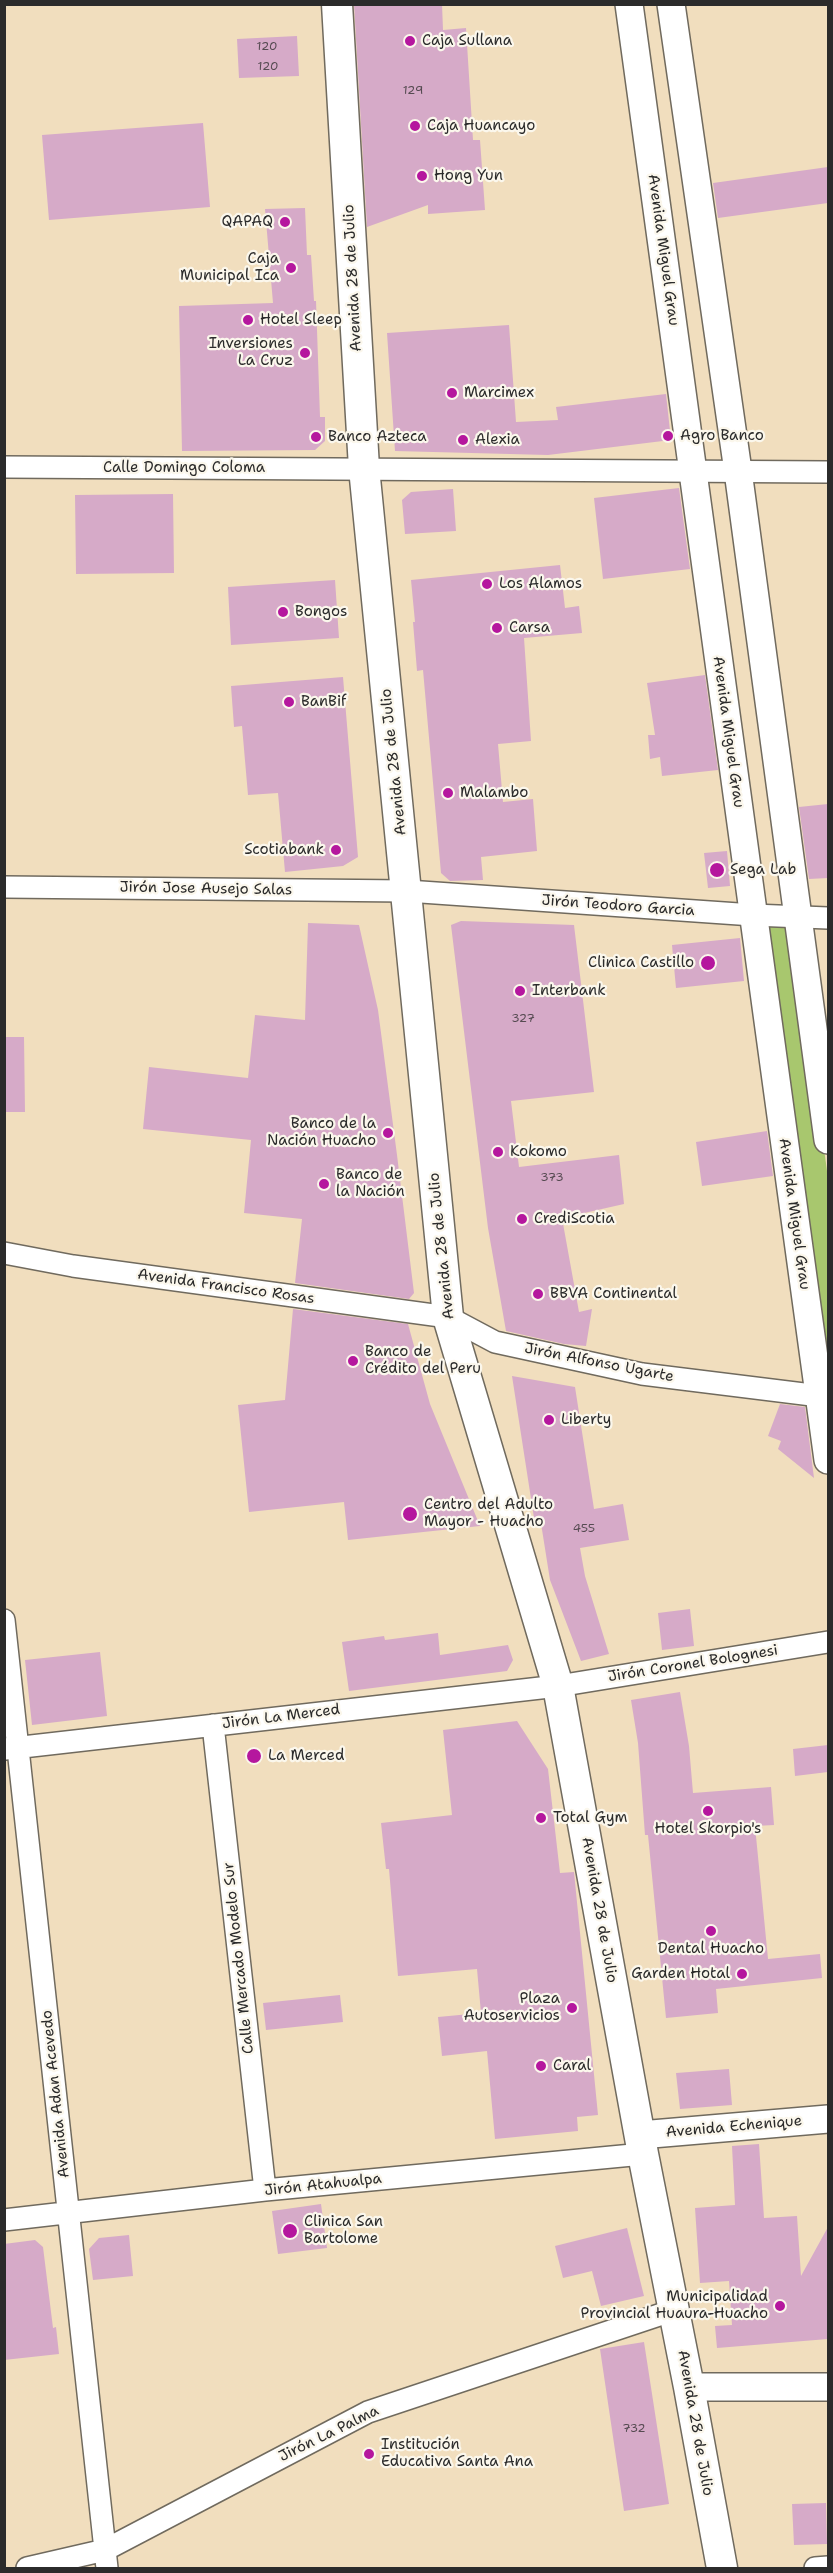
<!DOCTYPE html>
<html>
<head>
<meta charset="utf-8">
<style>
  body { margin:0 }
  #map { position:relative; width:833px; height:2573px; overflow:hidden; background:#f1debe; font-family:"Shantell Sans",sans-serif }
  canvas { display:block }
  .frame { position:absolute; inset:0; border:6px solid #2b2b2b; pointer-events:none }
</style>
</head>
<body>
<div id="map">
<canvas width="833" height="2573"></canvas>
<div class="frame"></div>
</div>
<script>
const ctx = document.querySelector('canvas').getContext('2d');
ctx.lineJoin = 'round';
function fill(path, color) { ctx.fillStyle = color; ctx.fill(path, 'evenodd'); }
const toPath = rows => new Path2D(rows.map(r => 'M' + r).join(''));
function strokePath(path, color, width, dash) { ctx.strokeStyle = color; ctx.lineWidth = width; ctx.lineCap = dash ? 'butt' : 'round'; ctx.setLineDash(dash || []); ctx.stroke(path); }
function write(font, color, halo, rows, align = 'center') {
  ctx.font = font + ' "Shantell Sans",sans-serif'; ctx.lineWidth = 4.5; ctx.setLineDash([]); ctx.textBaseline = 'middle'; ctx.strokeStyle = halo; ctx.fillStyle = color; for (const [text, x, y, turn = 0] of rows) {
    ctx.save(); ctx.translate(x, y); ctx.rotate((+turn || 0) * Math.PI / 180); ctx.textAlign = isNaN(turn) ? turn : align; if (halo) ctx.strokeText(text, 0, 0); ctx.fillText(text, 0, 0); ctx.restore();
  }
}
const green = toPath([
  [762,925,793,925,828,1178,828,1382]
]);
const building = toPath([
  [354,4,442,4,443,30,466,28,473,140,480,140,485,210,428,214,428,205,367,227],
  [297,36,299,76,239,78,237,39],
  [203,123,210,207,49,220,42,135],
  [828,167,828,203,718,218,713,183],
  [305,208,307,255,311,255,314,301,316,301,320,417,325,417,325,441,315,450,182,451,179,306,273,303,265,209],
  [509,325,516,422,558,420,556,407,666,394,671,440,548,455,395,451,387,333],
  [679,488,690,569,603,579,594,498],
  [453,489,456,531,405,534,402,500,411,492],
  [173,494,174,573,76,574,75,495],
  [560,565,565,608,579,606,582,633,524,638,531,741,498,744,503,802,533,799,537,851,481,857,483,880,450,881,441,873,423,670,417,671,413,622,415,622,411,580],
  [335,580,339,638,231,645,228,587],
  [705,675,718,770,662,776,660,757,650,759,648,735,655,735,647,683],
  [343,677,358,857,343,866,285,872,278,793,248,795,242,726,234,727,231,686],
  [828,804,828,878,809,879,799,807],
  [727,851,730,886,708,888,704,853],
  [461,921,574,925,594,1092,511,1101,519,1167,619,1155,624,1204,562,1218,579,1312,592,1309,586,1346,564,1344,506,1331,488,1228,451,925],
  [308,923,359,925,378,1010,397,1155,414,1293,409,1299,295,1283,302,1219,244,1213,251,1140,143,1129,149,1067,248,1078,255,1015,305,1020],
  [740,938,744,981,676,988,672,945],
  [4,1037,24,1037,25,1112,4,1112],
  [767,1131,773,1176,702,1186,696,1142],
  [293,1309,408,1324,430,1404,480,1526,348,1540,344,1502,249,1512,238,1405,285,1400],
  [512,1376,575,1387,594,1509,623,1504,629,1540,580,1548,585,1576,609,1654,581,1661,550,1580,540,1517,534,1518],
  [780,1404,805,1407,814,1478,778,1449,781,1441,768,1436],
  [690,1609,694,1646,662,1650,658,1613],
  [438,1633,440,1655,508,1645,513,1660,507,1671,349,1691,342,1642,384,1636,385,1640],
  [100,1652,107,1716,32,1725,25,1660],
  [680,1692,689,1746,693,1793,771,1787,774,1825,755,1826,768,1959,820,1954,822,1978,716,1989,718,2013,666,2018,648,1835,645,1835,638,1743,631,1700],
  [517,1721,548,1769,560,1873,574,1872,598,2115,577,2117,578,2131,495,2139,487,2051,442,2056,438,2017,481,2013,477,1969,398,1976,389,1869,386,1869,381,1823,452,1815,443,1730],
  [828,1745,828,1772,795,1776,793,1749],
  [340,1995,343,2022,266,2030,263,2003],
  [729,2069,732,2105,680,2109,676,2073],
  [759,2144,764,2218,797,2216,801,2276,828,2227,828,2339,717,2348,715,2326,732,2325,729,2281,700,2283,695,2208,735,2205,732,2146],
  [321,2204,327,2248,278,2254,272,2211],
  [627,2228,644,2296,601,2306,592,2271,563,2278,555,2246],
  [129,2235,133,2276,93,2280,89,2249,99,2238],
  [35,2240,43,2247,53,2328,56,2327,59,2354,4,2360,4,2244],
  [644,2342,669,2504,624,2511,600,2349],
  [826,2503,827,2544,794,2545,792,2504]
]);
const minor = toPath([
  [4,467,828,472],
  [4,887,407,891,753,915,828,918],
  [4,1253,73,1266,448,1317,495,1342,642,1374,828,1397],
  [4,1620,107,2568],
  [213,1725,265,2190],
  [5,1749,558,1686,828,1642],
  [4,2220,265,2190,643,2154],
  [27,2568,105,2550,368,2412,674,2310],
  [815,2568,828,2567]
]);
const tertiary = toPath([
  [629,4,828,1460],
  [671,4,738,471,828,1140],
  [640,2135,828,2119],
  [689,2387,828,2387]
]);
const secondary = toPath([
  [337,4,364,468,448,1317,558,1686,643,2154,689,2387,722,2568]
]);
const markers = [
  [410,41,6,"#b5179e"],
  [415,126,6,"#b5179e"],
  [422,176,6,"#b5179e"],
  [285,222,6,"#b5179e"],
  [291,268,6,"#b5179e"],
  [248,320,6,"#b5179e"],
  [305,353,6,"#b5179e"],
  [452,393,6,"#b5179e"],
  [668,436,6,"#b5179e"],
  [316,437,6,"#b5179e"],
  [463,440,6,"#b5179e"],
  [487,584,6,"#b5179e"],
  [283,612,6,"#b5179e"],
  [497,628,6,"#b5179e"],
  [289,702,6,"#b5179e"],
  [448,793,6,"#b5179e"],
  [336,850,6,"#b5179e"],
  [717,870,8,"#b5179e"],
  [708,963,8,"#b5179e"],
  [520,991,6,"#b5179e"],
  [388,1133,6,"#b5179e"],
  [498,1152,6,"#b5179e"],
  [324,1184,6,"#b5179e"],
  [522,1219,6,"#b5179e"],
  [538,1294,6,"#b5179e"],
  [353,1361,6,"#b5179e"],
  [549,1420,6,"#b5179e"],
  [410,1514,8,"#b5179e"],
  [254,1756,8,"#b5179e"],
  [708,1811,6,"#b5179e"],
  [541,1818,6,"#b5179e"],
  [711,1931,6,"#b5179e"],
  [742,1974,6,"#b5179e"],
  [572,2008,6,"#b5179e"],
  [541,2066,6,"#b5179e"],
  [290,2231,8,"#b5179e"],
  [780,2306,6,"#b5179e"],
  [369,2454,6,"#b5179e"]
];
const numberNames = [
  ["120",267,47],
  ["120",268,67],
  ["129",413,91],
  ["327",523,1019],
  ["373",552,1178],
  ["455",584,1529],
  ["732",634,2429]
];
const poiNames = [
  ["Caja Sullana",422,41],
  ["Caja Huancayo",427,126],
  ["Hong Yun",434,176],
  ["QAPAQ",273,222,"right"],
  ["Caja",279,259,"right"],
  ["Municipal Ica",279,276,"right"],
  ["Hotel Sleep",260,320],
  ["Inversiones",293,344,"right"],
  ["La Cruz",293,361,"right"],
  ["Marcimex",464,393],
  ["Agro Banco",680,436],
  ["Banco Azteca",328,437],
  ["Alexia",475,440],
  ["Los Alamos",499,584],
  ["Bongos",295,612],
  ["Carsa",509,628],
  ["BanBif",301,702],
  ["Malambo",460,793],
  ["Scotiabank",324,850,"right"],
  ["Sega Lab",730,870],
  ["Clinica Castillo",694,963,"right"],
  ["Interbank",532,991],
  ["Banco de la",376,1124,"right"],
  ["Nación Huacho",376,1141,"right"],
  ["Kokomo",510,1152],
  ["Banco de",336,1175],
  ["la Nación",336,1192],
  ["CrediScotia",534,1219],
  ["BBVA Continental",550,1294],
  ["Banco de",365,1352],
  ["Crédito del Peru",365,1369],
  ["Liberty",561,1420],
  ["Centro del Adulto",424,1505],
  ["Mayor - Huacho",424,1522],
  ["La Merced",268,1756],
  ["Total Gym",553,1818],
  ["Hotel Skorpio's",708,1829,"center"],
  ["Dental Huacho",711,1949,"center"],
  ["Garden Hotal",730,1974,"right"],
  ["Plaza",560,1999,"right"],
  ["Autoservicios",560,2016,"right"],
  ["Caral",553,2066],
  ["Clinica San",304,2222],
  ["Bartolome",304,2239],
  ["Municipalidad",768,2297,"right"],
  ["Provincial Huaura-Huacho",768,2314,"right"],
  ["Institución",381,2445],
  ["Educativa Santa Ana",381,2462]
];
const streetNames = [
  ["Avenida Miguel Grau",663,250,82],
  ["Avenida 28 de Julio",353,278,-93],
  ["Calle Domingo Coloma",184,468],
  ["Avenida Miguel Grau",728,732,82],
  ["Avenida 28 de Julio",394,762,-96],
  ["Jirón Jose Ausejo Salas",206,889,1],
  ["Jirón Teodoro Garcia",618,906,4],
  ["Avenida Miguel Grau",794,1214,82],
  ["Avenida 28 de Julio",442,1246,-96],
  ["Avenida Francisco Rosas",226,1287,8],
  ["Jirón Alfonso Ugarte",599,1363,11],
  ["Jirón Coronel Bolognesi",693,1664,-9],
  ["Jirón La Merced",281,1717,-7],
  ["Avenida 28 de Julio",599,1910,80],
  ["Calle Mercado Modelo Sur",239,1958,-96],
  ["Avenida Adan Acevedo",56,2094,-96],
  ["Avenida Echenique",734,2127,-5],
  ["Jirón Atahualpa",323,2185,-6],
  ["Avenida 28 de Julio",695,2423,80],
  ["Jirón La Palma",329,2434,-26]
];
fill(green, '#a8c76e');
fill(building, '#d6aac8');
strokePath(minor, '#706a5e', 24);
strokePath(tertiary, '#706a5e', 30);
strokePath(secondary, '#706a5e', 33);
strokePath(minor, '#fff', 21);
strokePath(tertiary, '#fff', 27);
strokePath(secondary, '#fff', 30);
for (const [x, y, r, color] of markers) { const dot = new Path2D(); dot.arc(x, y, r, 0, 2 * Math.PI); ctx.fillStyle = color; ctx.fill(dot); strokePath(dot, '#fbf7ec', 2); }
write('12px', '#564b52', null, numberNames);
write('15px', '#2b2b2b', '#fbf7ec', poiNames, 'left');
write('15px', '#2b2b2b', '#fbf7ec', streetNames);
</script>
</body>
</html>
